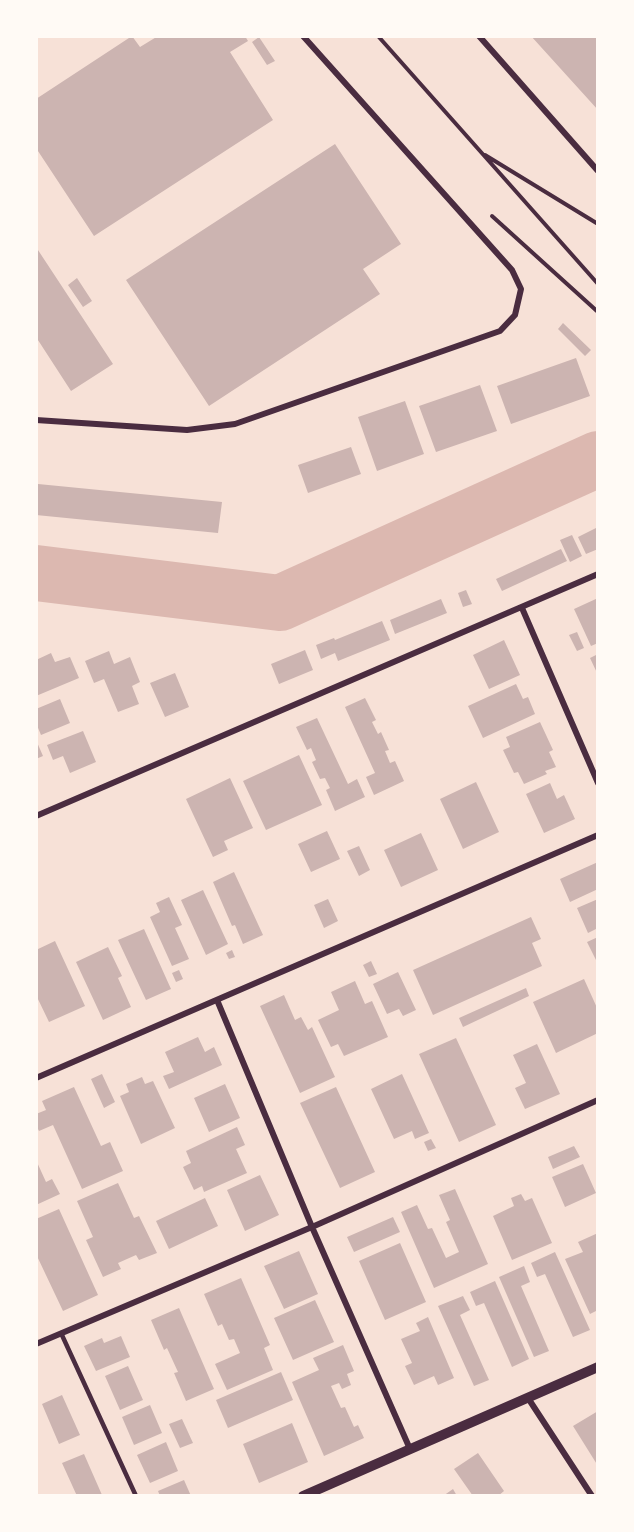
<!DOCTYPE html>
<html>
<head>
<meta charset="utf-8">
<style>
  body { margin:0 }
  #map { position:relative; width:634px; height:1532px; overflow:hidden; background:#f7e1d7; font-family:"DejaVu Sans",sans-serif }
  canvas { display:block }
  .frame { position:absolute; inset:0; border:38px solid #fffaf5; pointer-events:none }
</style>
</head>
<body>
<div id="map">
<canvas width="634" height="1532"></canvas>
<div class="frame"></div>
</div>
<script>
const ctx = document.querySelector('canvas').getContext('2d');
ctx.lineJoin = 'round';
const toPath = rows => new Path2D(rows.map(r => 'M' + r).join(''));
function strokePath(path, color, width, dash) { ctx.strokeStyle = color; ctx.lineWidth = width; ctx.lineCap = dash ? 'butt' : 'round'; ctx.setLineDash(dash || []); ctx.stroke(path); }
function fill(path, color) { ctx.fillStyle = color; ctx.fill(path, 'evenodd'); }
const river = toPath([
  [36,573,280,603,598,459]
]);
const building = toPath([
  [132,36,140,47,158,36,245,36,248,41,230,52,273,120,94,236,36,148,36,99],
  [531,36,598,36,598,110],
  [259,37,275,61,267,65,252,42],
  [335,144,401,244,363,269,380,294,209,406,126,280],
  [36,247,113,364,71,391,36,337],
  [77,278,92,301,83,307,68,285],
  [563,323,591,350,585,356,558,329],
  [576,358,590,396,511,424,497,386],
  [480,385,497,431,436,452,419,406],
  [405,401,424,454,377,471,358,417],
  [351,447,361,474,308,493,298,465],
  [38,484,222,502,218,533,36,515],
  [598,527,598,549,586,554,578,537],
  [572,535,582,556,570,562,560,540],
  [561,549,567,561,502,591,496,579],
  [466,590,472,604,463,607,458,593],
  [598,598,598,643,591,646,574,609],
  [441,599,447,613,395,634,390,620],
  [382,621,390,640,338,661,335,653,321,659,316,645,334,638,335,640],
  [577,632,584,648,577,651,569,635],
  [504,640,520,675,489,689,473,655],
  [305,650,313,670,279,684,271,664],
  [109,651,114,664,130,657,140,682,132,686,139,704,118,712,104,679,94,683,85,661],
  [51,653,55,662,70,657,79,678,36,696,36,660],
  [598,654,598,675,590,658],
  [175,673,189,707,165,717,150,683],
  [516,684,523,699,528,697,535,714,483,738,468,706],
  [365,698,376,720,372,722,378,734,381,732,389,750,385,751,390,763,395,761,404,781,374,795,366,777,375,773,345,707],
  [60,699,70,723,41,735,36,723,36,709],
  [317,718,348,784,357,779,365,797,335,811,326,790,330,788,325,778,320,779,312,762,316,760,311,748,307,750,296,727],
  [540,722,553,750,549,752,556,767,545,771,547,774,524,784,518,772,514,773,503,750,510,747,506,737],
  [83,731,96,762,70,773,63,756,53,760,47,745],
  [36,740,43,756,36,759],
  [299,755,322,805,266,830,243,781],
  [230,778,253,828,224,841,228,850,213,857,186,799],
  [476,782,499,832,463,849,440,799],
  [550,783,557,799,564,795,575,819,544,833,526,794],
  [327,831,340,859,311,872,298,844],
  [421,833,438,870,401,887,384,850],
  [359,846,370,870,359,876,347,851],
  [598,862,598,889,570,902,560,879],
  [234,872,263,935,243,944,235,925,232,926,213,882],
  [203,890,228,944,206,955,181,900],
  [169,897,182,925,175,928,189,959,172,966,150,917,160,912,156,903],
  [328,899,338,921,324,928,314,905],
  [598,899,598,928,588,933,577,908],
  [531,917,541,939,532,943,542,966,433,1015,413,970],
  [144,929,171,989,146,1000,118,940],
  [598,937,598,964,587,942],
  [55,941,85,1006,49,1022,36,995,36,950],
  [108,947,122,976,118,978,131,1007,103,1020,76,962],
  [232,950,235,957,229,959,226,953],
  [371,961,377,974,369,977,363,965],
  [179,970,183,979,176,982,172,973],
  [398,972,416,1010,403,1016,399,1009,387,1014,373,984],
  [584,979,598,1010,598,1033,556,1053,533,1002],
  [355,981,365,1004,372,1001,388,1037,344,1056,338,1044,331,1047,318,1020,339,1010,331,992],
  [526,988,529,996,463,1027,459,1018],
  [284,995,295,1020,301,1017,308,1030,312,1027,335,1077,300,1093,260,1006],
  [198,1037,205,1052,214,1047,222,1065,169,1089,163,1076,174,1072,165,1052],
  [456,1038,496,1125,459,1142,419,1054],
  [537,1044,560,1094,525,1109,515,1088,526,1083,513,1055],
  [102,1074,115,1102,104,1108,91,1079],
  [402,1074,429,1133,415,1139,412,1131,394,1139,371,1089],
  [142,1077,145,1084,153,1081,175,1128,141,1144,120,1096,129,1092,126,1084],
  [225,1084,240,1118,209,1132,194,1098],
  [74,1087,101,1146,110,1142,123,1171,82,1189,53,1125,39,1131,36,1125,36,1114,46,1110,42,1101],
  [336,1087,375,1172,340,1188,300,1103],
  [237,1127,245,1145,236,1149,247,1173,204,1192,202,1186,194,1190,183,1167,191,1163,186,1151],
  [431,1139,436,1148,428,1151,424,1142],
  [574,1146,580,1157,553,1169,548,1157],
  [36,1160,46,1182,52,1179,60,1194,36,1205],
  [583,1164,596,1193,565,1207,552,1177],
  [260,1175,279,1215,245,1231,227,1190],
  [118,1183,134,1218,139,1216,157,1253,139,1260,136,1255,118,1263,121,1269,103,1277,86,1240,93,1237,77,1201],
  [455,1189,488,1264,434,1288,401,1212,417,1205,428,1229,432,1228,446,1258,459,1252,446,1222,450,1220,439,1195],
  [521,1194,525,1201,532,1198,552,1243,512,1260,493,1216,514,1206,511,1198],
  [205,1198,218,1226,169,1249,156,1221],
  [59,1209,98,1295,63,1311,36,1254,36,1219],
  [393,1217,400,1232,354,1252,347,1237],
  [598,1233,598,1310,590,1314,565,1259,583,1252,578,1242],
  [400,1243,426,1302,385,1320,359,1261],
  [299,1251,318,1294,284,1309,264,1266],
  [555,1252,590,1330,573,1337,545,1274,537,1277,531,1263],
  [524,1266,530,1282,521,1286,549,1351,534,1357,499,1277],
  [241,1278,270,1345,264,1348,273,1370,227,1390,215,1364,240,1353,234,1339,229,1340,222,1324,218,1326,204,1294],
  [495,1281,529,1359,512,1367,484,1303,476,1306,470,1292],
  [463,1296,470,1310,460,1315,489,1380,474,1386,438,1306],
  [315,1300,334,1342,293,1360,274,1318],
  [179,1308,214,1389,186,1401,174,1373,178,1372,167,1348,164,1350,151,1320],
  [428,1317,454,1378,438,1385,434,1376,414,1385,405,1366,412,1363,401,1339,420,1331,416,1323],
  [121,1336,130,1357,96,1371,84,1346,102,1338,104,1343],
  [343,1345,354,1371,347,1374,351,1385,342,1389,339,1383,331,1386,341,1408,345,1407,354,1427,358,1425,364,1438,324,1456,292,1382,319,1370,313,1358],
  [128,1366,143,1400,120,1410,105,1376],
  [281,1372,293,1400,228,1428,216,1400],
  [62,1395,80,1435,59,1444,42,1404],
  [150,1405,162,1433,134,1445,122,1417],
  [598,1411,598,1466,573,1426],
  [182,1419,193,1443,180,1448,169,1424],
  [292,1423,308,1462,259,1483,243,1444],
  [166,1442,178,1471,150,1483,137,1455],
  [478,1453,504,1491,498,1496,473,1496,454,1469],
  [84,1454,102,1495,100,1496,77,1496,62,1463],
  [184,1480,191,1496,160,1496,158,1491],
  [453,1489,457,1496,443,1496]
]);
const path = toPath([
  [378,36,598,284],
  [485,155,598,224],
  [492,216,598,312]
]);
const service = toPath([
  [61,1333,136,1496]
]);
const minor = toPath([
  [479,36,598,171],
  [36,420,187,430,235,424,500,331,515,315,521,289,512,270,303,36],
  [522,608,598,783],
  [36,816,598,574],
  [217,1000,312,1227,410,1449],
  [36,1078,598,835],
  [36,1344,312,1227,598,1100],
  [528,1398,592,1496]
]);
const tertiary = toPath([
  [303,1496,598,1367]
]);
strokePath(river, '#dcb8b0', 56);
fill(building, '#ccb4b1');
strokePath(path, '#4a2c40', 4);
strokePath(service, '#4a2c40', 4.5);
strokePath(minor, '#4a2c40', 6);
strokePath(tertiary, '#4a2c40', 10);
</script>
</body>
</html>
